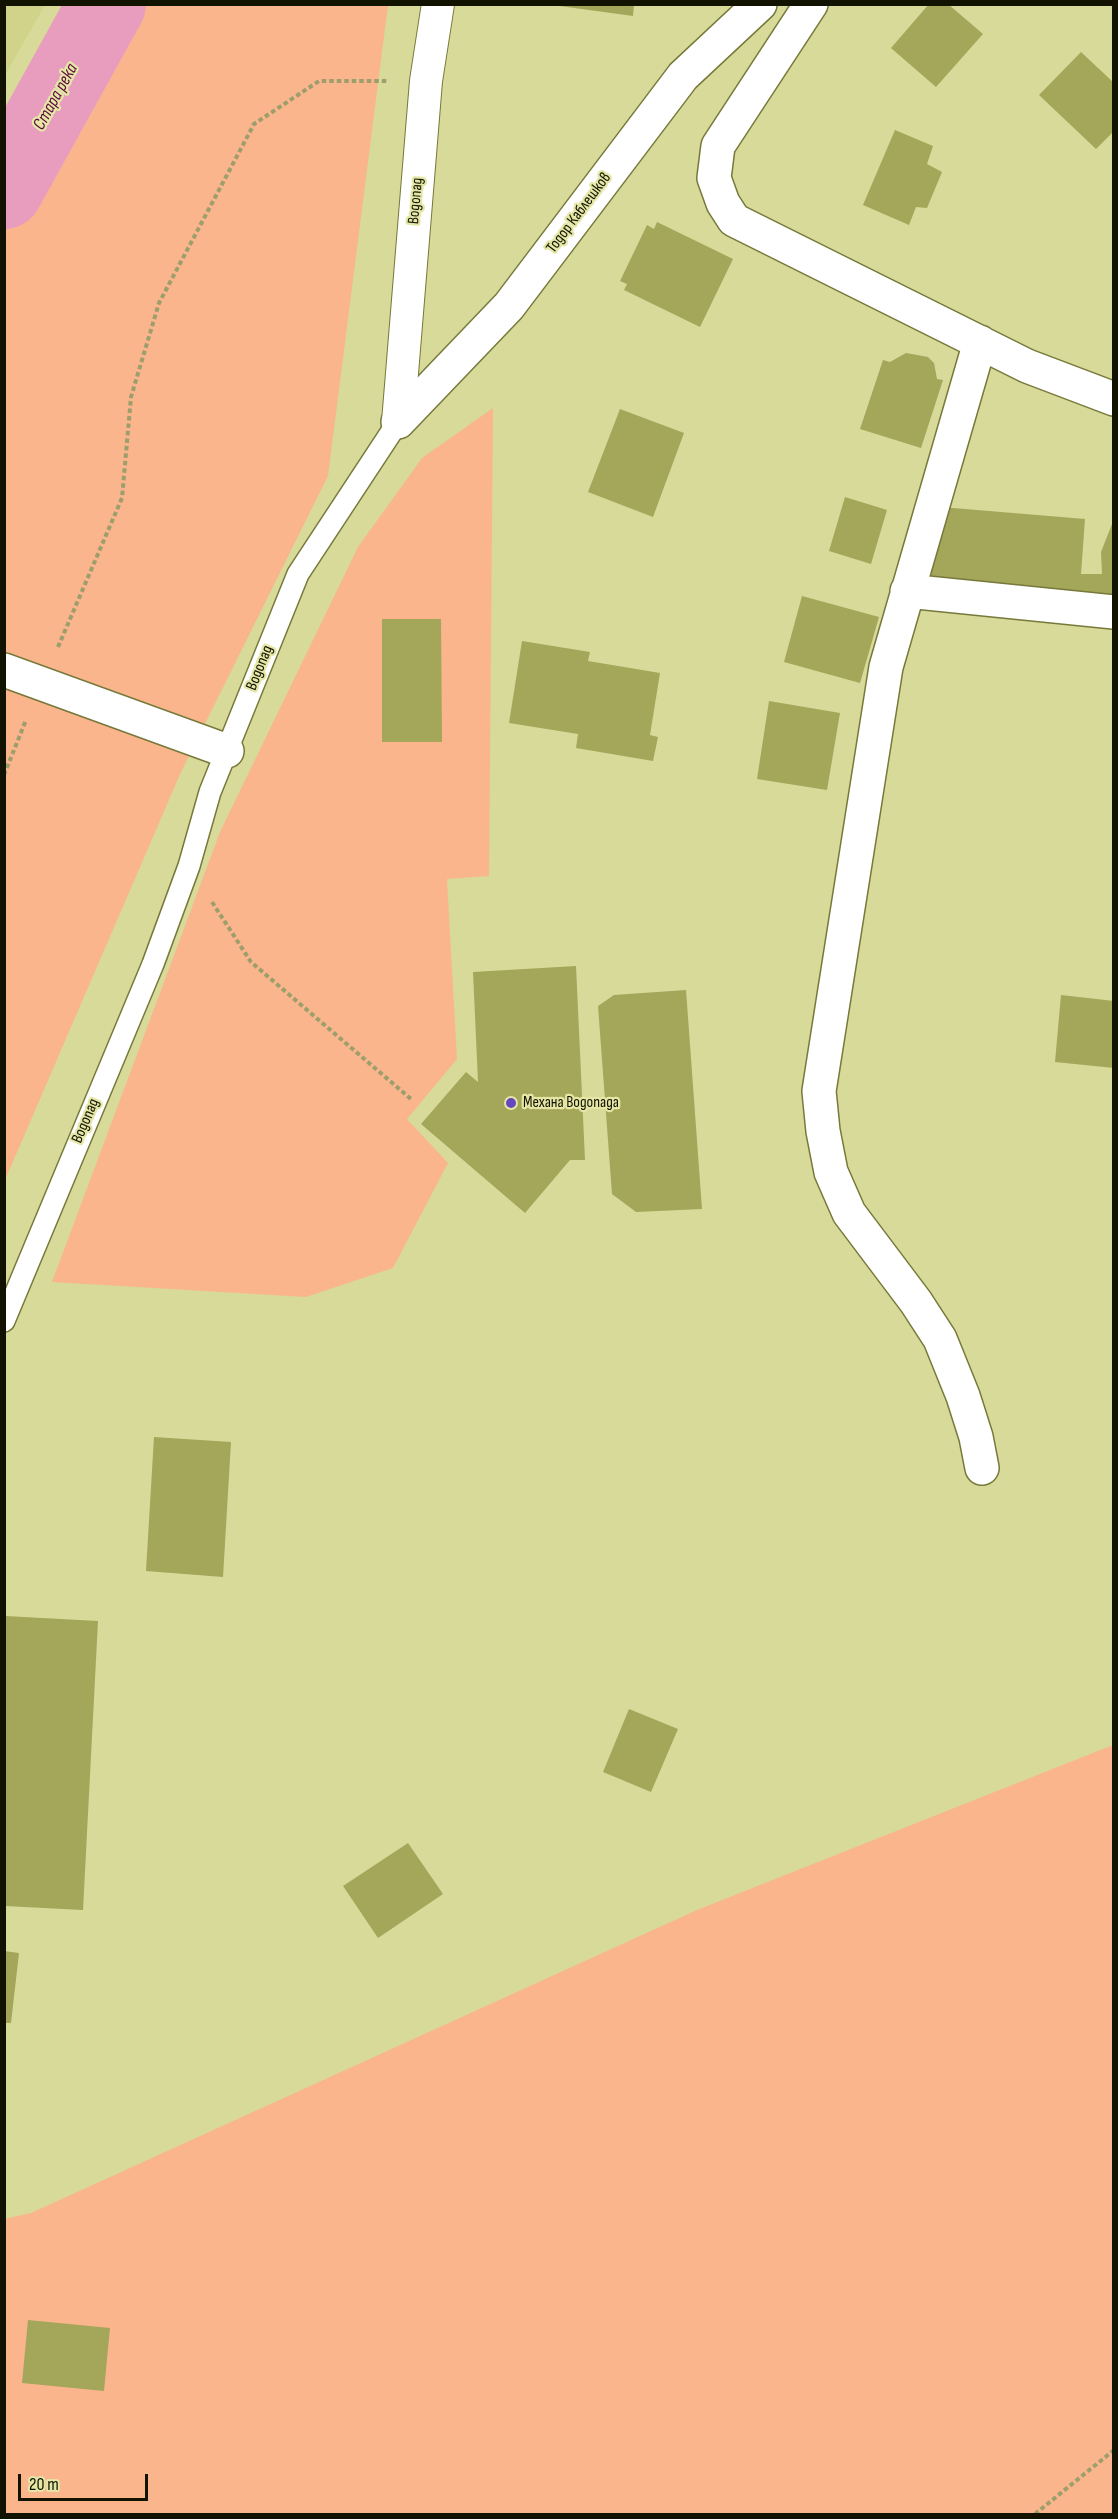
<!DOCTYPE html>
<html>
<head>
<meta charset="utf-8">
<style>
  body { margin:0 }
  #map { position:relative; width:1118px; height:2519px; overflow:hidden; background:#d7da99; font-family:"Sofia Sans Condensed",sans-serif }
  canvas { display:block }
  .frame { position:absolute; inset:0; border:6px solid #121200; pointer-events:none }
  .scale { position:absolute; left:18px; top:2474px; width:130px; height:27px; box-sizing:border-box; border:3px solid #121200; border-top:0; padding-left:8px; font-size:18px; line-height:21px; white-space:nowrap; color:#121200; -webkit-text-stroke:4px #e4e7a6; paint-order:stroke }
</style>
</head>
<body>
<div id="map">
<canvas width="1118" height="2519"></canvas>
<div class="frame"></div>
<div class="scale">20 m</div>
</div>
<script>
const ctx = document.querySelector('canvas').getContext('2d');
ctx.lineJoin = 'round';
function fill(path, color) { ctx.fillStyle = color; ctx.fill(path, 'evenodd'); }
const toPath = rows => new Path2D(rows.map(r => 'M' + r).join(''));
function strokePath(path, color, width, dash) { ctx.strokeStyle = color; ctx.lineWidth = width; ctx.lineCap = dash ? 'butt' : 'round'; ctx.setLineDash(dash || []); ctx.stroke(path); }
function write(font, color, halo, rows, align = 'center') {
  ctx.font = font + ' "Sofia Sans Condensed",sans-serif'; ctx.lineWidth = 4.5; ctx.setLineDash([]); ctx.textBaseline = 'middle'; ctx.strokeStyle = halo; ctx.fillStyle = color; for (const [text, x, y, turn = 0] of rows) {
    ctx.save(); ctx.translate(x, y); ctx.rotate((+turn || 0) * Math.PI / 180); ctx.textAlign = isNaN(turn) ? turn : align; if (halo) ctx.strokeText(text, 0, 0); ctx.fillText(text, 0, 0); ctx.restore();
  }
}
const built = toPath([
  [5,4,45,5,5,75,4,5]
]);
const green = toPath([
  [63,5,388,5,328,476,181,772,5,1180,5,108],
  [493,408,489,876,447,879,457,1059,407,1119,448,1163,393,1268,306,1297,52,1282,220,832,358,547,422,458],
  [1113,1745,1113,2514,5,2514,4,2219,31,2213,697,1910]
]);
const river = toPath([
  [4,190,107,4]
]);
const building = toPath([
  [545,4,634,4,633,16],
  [929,4,948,4,983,34,936,87,891,48],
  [1081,52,1114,83,1114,131,1096,149,1039,95],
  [895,130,933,146,927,164,942,172,927,208,916,207,909,225,863,205],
  [657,222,733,259,700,327,624,290,627,284,620,281,647,225,654,229],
  [906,353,928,357,934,363,937,379,943,380,921,448,860,429,883,360,890,362],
  [620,409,684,433,653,517,588,492],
  [845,497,887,510,871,564,829,551],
  [941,507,1085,519,1081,574,1102,574,1101,552,1114,519,1114,602,926,576],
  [802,596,879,617,860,683,784,662],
  [382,619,441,619,442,742,382,742],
  [522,641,590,652,588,661,660,673,650,735,658,737,653,761,576,748,578,734,509,723],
  [769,701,840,713,827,790,757,779],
  [576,966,585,1160,570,1160,525,1213,421,1124,466,1072,478,1082,473,972],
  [686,990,702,1209,636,1212,612,1194,598,1006,614,995],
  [1061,995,1114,1001,1114,1068,1055,1062],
  [154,1437,231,1442,223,1577,146,1571],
  [5,1616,98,1621,83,1910,5,1906],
  [629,1709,678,1729,651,1792,603,1772],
  [408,1843,443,1894,378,1938,343,1886],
  [4,1951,19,1953,11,2023,4,2023],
  [28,2320,110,2328,104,2391,22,2383]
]);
const path = toPath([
  [58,647,122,498,131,397,159,303,254,124,319,81,389,81],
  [4,775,26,720],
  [212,902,251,962,411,1099],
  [1035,2514,1114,2450]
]);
const service = toPath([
  [4,1321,153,964,189,866,210,792,298,574,398,422]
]);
const pedestrian = toPath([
  [398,422,426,81,438,4]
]);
const minor = toPath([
  [811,4,718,146,714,178,723,203,734,220,1027,366,1114,399],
  [980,342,886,667,819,1091,823,1131,831,1172,849,1213,916,1302,940,1339,963,1396,976,1437,982,1468],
  [398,422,509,306,683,76,760,4],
  [907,591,1114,612],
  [4,670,227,751]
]);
const markers = [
  [511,1103,6,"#6747c0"]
];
const streetNames = [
  ["Водопад",416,201,-85],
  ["Тодор Каблешков",579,213,-53],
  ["Водопад",260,668,-68],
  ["Водопад",86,1121,-67]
];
const poiNames = [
  ["Механа Водопада",523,1103]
];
const waterNames = [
  ["Стара река",56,97,-61]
];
fill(built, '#d0d389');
fill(green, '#fab58d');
strokePath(river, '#e89dbf', 78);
fill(building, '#a4a65a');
strokePath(service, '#77793a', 24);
strokePath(pedestrian, '#77793a', 34);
strokePath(minor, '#77793a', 36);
strokePath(path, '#9c9e6b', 4, [4.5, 3]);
strokePath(service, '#fff', 21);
strokePath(pedestrian, '#fff', 32);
strokePath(minor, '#fff', 33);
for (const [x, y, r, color] of markers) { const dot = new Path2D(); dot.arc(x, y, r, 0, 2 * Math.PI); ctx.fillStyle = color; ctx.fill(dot); strokePath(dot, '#e4e7a6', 2); }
write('16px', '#121200', '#e4e7a6', streetNames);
write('16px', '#121200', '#e4e7a6', poiNames, 'left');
write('italic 18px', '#61083e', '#e4e7a6', waterNames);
</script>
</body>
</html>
